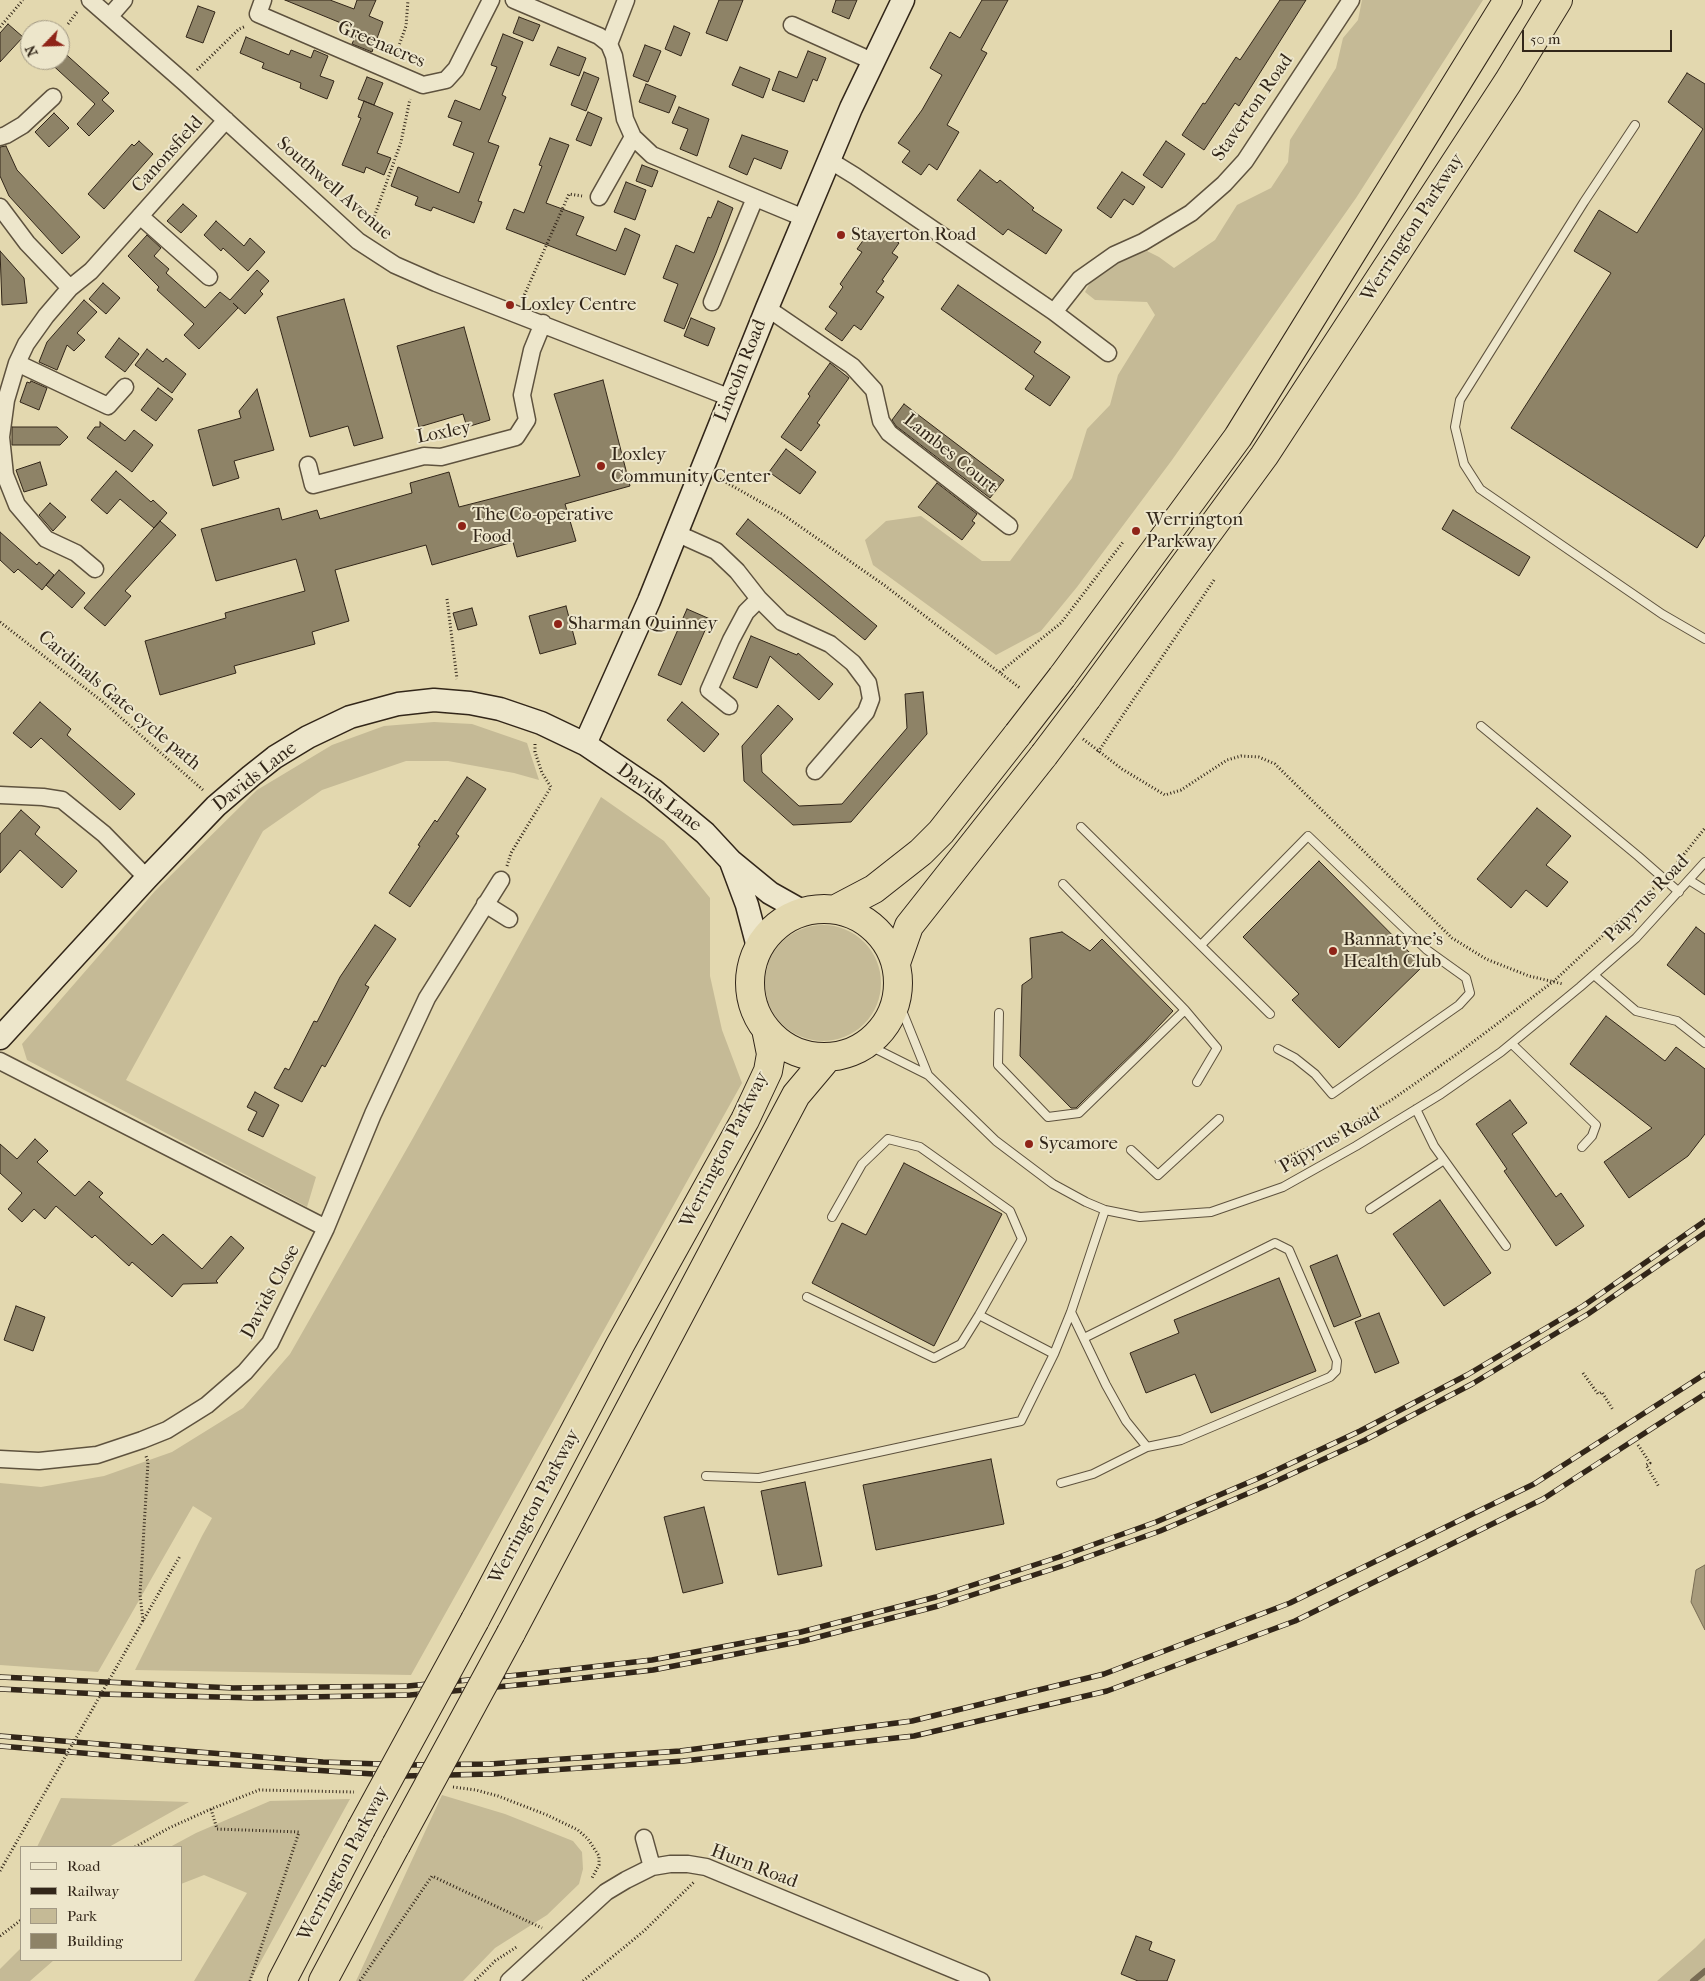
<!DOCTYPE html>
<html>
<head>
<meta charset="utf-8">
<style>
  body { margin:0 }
  #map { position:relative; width:1705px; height:1981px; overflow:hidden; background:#e3d8af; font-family:"IM FELL French Canon",serif }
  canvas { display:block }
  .legend { position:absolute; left:20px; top:1846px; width:162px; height:115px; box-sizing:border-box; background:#ede6cb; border:1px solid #a29984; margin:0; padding:6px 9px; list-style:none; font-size:15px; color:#322619 }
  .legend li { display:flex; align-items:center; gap:10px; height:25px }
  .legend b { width:25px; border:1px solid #a29984 }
  .north { position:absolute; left:20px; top:20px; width:50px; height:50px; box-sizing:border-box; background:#ede6cb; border:1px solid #a29984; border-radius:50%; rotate:246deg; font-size:14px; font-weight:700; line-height:20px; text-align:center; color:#322619 }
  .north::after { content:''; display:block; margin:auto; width:18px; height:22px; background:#8f2418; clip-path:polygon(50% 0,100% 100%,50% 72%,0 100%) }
  .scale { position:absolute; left:1522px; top:30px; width:150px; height:22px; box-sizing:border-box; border:2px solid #322619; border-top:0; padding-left:6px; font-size:15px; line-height:18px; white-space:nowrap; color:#322619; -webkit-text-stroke:4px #ede6cb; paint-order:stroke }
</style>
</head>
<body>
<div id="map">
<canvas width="1705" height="1981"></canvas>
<ul class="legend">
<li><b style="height:6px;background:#ede6cb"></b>Road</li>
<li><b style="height:6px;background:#322619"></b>Railway</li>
<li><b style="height:14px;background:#c5ba96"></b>Park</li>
<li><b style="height:14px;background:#8e8367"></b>Building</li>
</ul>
<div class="north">N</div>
<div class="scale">50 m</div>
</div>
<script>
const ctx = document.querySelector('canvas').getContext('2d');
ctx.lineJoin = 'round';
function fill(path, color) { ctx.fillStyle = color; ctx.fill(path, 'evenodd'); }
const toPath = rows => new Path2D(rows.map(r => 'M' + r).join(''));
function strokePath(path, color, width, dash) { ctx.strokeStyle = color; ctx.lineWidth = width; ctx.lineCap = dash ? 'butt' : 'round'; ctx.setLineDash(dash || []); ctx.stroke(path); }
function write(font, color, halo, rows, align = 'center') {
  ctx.font = font + ' "IM FELL French Canon",serif'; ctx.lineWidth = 4; ctx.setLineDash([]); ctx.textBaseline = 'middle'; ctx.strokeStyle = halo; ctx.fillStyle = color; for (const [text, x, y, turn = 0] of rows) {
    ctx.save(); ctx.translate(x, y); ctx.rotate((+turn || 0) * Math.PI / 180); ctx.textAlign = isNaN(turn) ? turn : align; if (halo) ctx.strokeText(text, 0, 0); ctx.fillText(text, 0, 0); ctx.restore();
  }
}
const green = toPath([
  [1362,0,1483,0,1356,198,1172,460,1077,587,1041,631,996,655,873,565,865,540,886,521,921,516,982,561,1010,561,1072,478,1087,429,1110,405,1118,375,1155,315,1147,302,1095,300,1085,292,1094,275,1117,260,1147,251,1159,257,1174,268,1215,240,1237,205,1271,188,1288,162,1290,140,1336,68,1343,38,1358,20],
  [434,722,472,724,527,743,539,780,514,773,448,761,406,761,322,790,263,831,126,1080,316,1177,307,1207,27,1060,22,1044,155,891,257,790,332,745,384,726],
  [601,797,664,841,710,898,710,976,722,1030,742,1083,411,1675,135,1670,202,1536,212,1518,193,1506,98,1672,0,1665,0,1483,41,1487,104,1476,172,1452,243,1408,290,1354,413,1138],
  '765 983a58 58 0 1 1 116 0a58 58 0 1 1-116 0Z',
  [442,1795,505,1814,573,1841,582,1852,583,1869,579,1884,547,1915,495,1948,463,1981,356,1981],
  [61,1798,189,1802,109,1847,37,1847],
  [350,1799,250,1981,194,1981,247,1893,204,1875,181,1884,181,1847,170,1847,196,1833,270,1801],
  [1705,1938,1705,1981,1657,1981,1695,1948],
  [21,1948,21,1960,54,1960,30,1981,0,1981,0,1969]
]);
const water = toPath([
  [1705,1565,1705,1630,1691,1602,1696,1570,1705,1565]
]);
const stream = toPath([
  [1693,1981,1705,1971]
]);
const building = toPath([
  [285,0,330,0,354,9,357,0,376,0,369,16,383,22,372,52,352,44,358,30,285,0],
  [719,0,743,0,727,41,706,33,719,0],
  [836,0,857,0,849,19,832,12,836,0],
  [982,0,1008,0,981,50,987,53,947,125,959,132,937,170,929,164,921,175,902,162,910,151,898,143,922,110,942,75,930,68,950,32,960,38,982,0],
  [1280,0,1306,0,1239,106,1235,103,1204,150,1182,135,1203,103,1205,104,1236,57,1240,60,1280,0],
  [198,6,215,12,203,43,186,37,198,6],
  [519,17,540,25,533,41,513,33,519,17],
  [8,24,23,37,0,62,0,33,8,24],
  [674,26,690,33,681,56,665,49,674,26],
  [503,34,523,42,502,95,506,97,488,142,499,146,478,201,482,202,474,223,433,207,431,211,415,205,418,197,391,186,398,167,459,193,474,153,453,145,462,122,448,117,455,100,480,110,497,67,491,65,503,34],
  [246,37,289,55,291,50,311,58,314,50,328,56,320,76,334,81,327,99,300,88,301,83,262,68,264,63,240,53,246,37],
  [645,45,661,51,648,82,633,76,645,45],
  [558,47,586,58,579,76,550,65,558,47],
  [60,49,109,93,102,100,114,111,89,136,77,124,95,104,47,60,60,60,60,49],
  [808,51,826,58,817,81,813,79,804,102,772,90,779,71,797,78,808,51],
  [740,67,770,79,763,98,732,85,740,67],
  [584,72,599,78,586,111,571,105,584,72],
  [1687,73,1705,84,1705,535,1697,548,1511,428,1611,273,1574,251,1599,210,1637,233,1703,129,1668,102,1687,73],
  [367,77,383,83,374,105,358,99,367,77],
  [646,84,676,96,669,113,639,102,646,84],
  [364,101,393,113,377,153,391,158,384,175,366,167,364,173,342,165,361,118,358,117,364,101],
  [679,107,709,119,697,156,680,149,688,129,672,123,679,107],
  [588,112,602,118,591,146,576,140,588,112],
  [54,113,69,128,49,147,35,132,54,113],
  [742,135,788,151,781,169,754,158,747,175,729,167,742,135],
  [550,138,569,145,546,203,584,217,576,235,616,251,625,228,640,235,625,275,506,229,514,209,524,213,542,166,539,165,550,138],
  [139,141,153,154,104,209,88,194,132,144,134,146,139,141],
  [1166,141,1185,154,1162,188,1143,175,1166,141],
  [6,146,17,170,80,237,62,254,9,196,0,176,0,147,6,146],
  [642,165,658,171,652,187,636,181,642,165],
  [980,170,997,183,1000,180,1034,208,1032,210,1062,230,1046,254,1008,229,1003,235,957,200,980,170],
  [1122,172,1145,187,1133,205,1124,199,1111,218,1097,208,1122,172],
  [626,182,646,190,635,220,614,212,626,182],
  [718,201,733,208,716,253,684,329,664,321,678,284,663,278,676,245,694,253,708,217,711,218,718,201],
  [183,204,197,216,181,233,167,221,183,204],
  [216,221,244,246,250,238,265,252,248,271,223,248,221,251,204,235,216,221],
  [883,232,899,243,892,253,898,257,882,280,884,281,876,292,884,297,861,330,854,325,842,341,825,329,837,313,829,307,843,287,840,284,862,252,857,249,867,235,876,241,883,232],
  [147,235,161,248,154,256,169,269,166,273,205,308,220,292,230,300,257,270,269,281,260,291,263,294,245,314,233,303,238,308,199,349,184,335,194,324,157,290,159,287,128,256,147,235],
  [0,251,24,278,27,303,2,305,0,251],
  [103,283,120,298,106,314,89,299,103,283],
  [958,285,1041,342,1034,352,1070,377,1050,406,1025,389,1034,376,941,309,958,285],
  [344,299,383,438,354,446,348,426,310,437,277,317,344,299],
  [84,300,97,312,77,333,85,340,74,351,67,345,57,370,39,362,47,342,84,300],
  [691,318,715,328,708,346,684,336,691,318],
  [464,327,490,420,467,427,463,414,419,427,397,346,464,327],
  [119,338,139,354,125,372,105,357,119,338],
  [147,349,163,362,166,358,186,374,172,393,135,365,147,349],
  [830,363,849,378,817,423,820,425,801,451,781,437,810,396,808,394,830,363],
  [603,380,630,486,565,504,576,541,517,557,513,542,432,565,426,545,335,570,349,621,312,632,315,644,234,666,236,673,160,695,145,641,226,618,225,613,305,591,296,559,216,581,201,529,279,508,282,520,317,510,320,519,412,493,410,483,449,472,459,507,580,476,554,394,603,380],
  [31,381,47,388,39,410,20,402,27,382,30,383,31,381],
  [158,388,173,399,156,421,141,410,158,388],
  [257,389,274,450,234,461,239,478,213,486,198,430,241,418,239,411,257,389],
  [904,404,1004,480,990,498,896,426,892,420,904,404],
  [100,422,125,441,134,430,153,445,132,472,87,438,95,427,100,427,100,422],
  [12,427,57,427,68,437,60,445,12,445,12,427],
  [786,449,816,472,800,494,769,472,786,449],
  [40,462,47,485,24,492,16,470,40,462],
  [116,471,151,502,153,500,167,513,154,528,120,499,107,514,91,500,116,471],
  [937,483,977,514,972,521,975,523,962,540,918,507,937,483],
  [50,503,66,517,53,531,39,515,50,503],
  [1453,510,1530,557,1519,576,1442,529,1453,510],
  [748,519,877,626,865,640,736,534,748,519],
  [160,521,176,535,125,591,131,596,105,626,84,608,160,521],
  [0,532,37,565,39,562,54,575,42,590,18,569,14,573,0,560,0,532],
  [59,570,85,593,72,608,46,585,59,570],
  [566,606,576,644,540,654,529,616,566,606],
  [472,608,477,625,458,630,453,613,472,608],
  [687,609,710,619,681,685,658,675,687,609],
  [751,636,797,655,798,653,833,684,819,700,770,656,757,688,733,678,751,636],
  [923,692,927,734,851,822,793,825,744,781,742,746,778,705,793,719,761,755,762,772,799,806,842,804,907,728,905,694,923,692],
  [40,702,71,729,67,735,135,794,120,810,41,738,31,748,13,733,40,702],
  [682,702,719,734,704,752,667,720,682,702],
  [467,777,486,789,456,834,459,836,410,907,389,893,420,846,418,845,435,820,437,822,467,777],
  [1537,808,1571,836,1546,865,1568,882,1547,907,1526,890,1511,908,1477,879,1537,808],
  [21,810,40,827,35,834,77,871,62,888,20,850,0,873,0,834,21,810],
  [1319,861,1423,966,1339,1048,1292,1000,1299,994,1243,937,1319,861],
  [375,925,396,939,365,985,369,987,352,1018,325,1067,322,1065,302,1102,274,1088,285,1068,289,1070,314,1021,317,1022,340,977,375,925],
  [1696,927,1705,934,1705,995,1667,965,1696,927],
  [1062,932,1090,951,1102,939,1173,1011,1144,1042,1082,1102,1076,1108,1071,1108,1020,1056,1022,985,1032,978,1030,938,1062,932],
  [1606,1016,1665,1061,1676,1047,1705,1069,1705,1134,1688,1156,1629,1198,1604,1162,1652,1128,1570,1064,1606,1016],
  [255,1092,279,1105,263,1137,248,1130,257,1112,247,1107,255,1092],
  [1510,1100,1527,1123,1512,1134,1556,1197,1561,1193,1584,1226,1556,1246,1504,1171,1507,1169,1476,1124,1510,1100],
  [35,1139,48,1151,37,1162,75,1196,89,1181,103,1193,99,1197,152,1245,163,1234,202,1269,231,1236,244,1248,216,1281,218,1283,183,1284,172,1297,132,1262,129,1266,95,1235,92,1238,56,1206,45,1219,34,1209,22,1222,8,1209,22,1193,0,1173,0,1144,17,1159,35,1139],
  [904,1163,1002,1214,934,1346,812,1283,842,1223,866,1235,904,1163],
  [1440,1200,1491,1273,1444,1306,1393,1234,1440,1200],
  [1337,1255,1361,1316,1334,1327,1310,1266,1337,1255],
  [1279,1278,1316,1371,1211,1413,1195,1374,1146,1393,1130,1353,1179,1333,1174,1320,1279,1278],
  [16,1306,45,1317,33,1351,4,1340,16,1306],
  [1379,1313,1399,1363,1375,1373,1355,1322,1379,1313],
  [991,1459,1004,1524,876,1550,863,1485,991,1459],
  [805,1482,822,1566,778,1575,761,1491,805,1482],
  [704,1507,723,1583,683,1593,664,1517,704,1507],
  [1136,1936,1152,1942,1149,1950,1175,1960,1167,1981,1138,1981,1121,1974,1136,1936]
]);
const path = toPath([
  [68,24,77,12],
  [0,27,23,0],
  [396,54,406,26,408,0],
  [197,70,239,29,246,26],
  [371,226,401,142,410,99],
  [523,298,569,194,582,196],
  [720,479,782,514,884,585,1020,688],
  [447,599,457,679],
  [0,622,103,702,203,790],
  [1000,672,1061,623,1123,542],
  [1083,739,1122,769,1165,795,1181,790,1227,760,1241,756,1259,757,1275,764,1452,938,1486,959,1529,976,1563,984],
  [1098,752,1214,580],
  [507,866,511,853,551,787,542,773,535,752,535,742],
  [1673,868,1705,828],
  [1275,1162,1322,1142,1393,1099,1457,1054,1554,981,1655,887],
  [1583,1373,1598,1394,1602,1392,1613,1410],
  [1638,1445,1650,1463,1646,1465,1659,1487],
  [143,1621,140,1594,148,1462,146,1456],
  [453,1787,476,1790,498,1796,547,1815,578,1830,588,1839,599,1856,599,1865,592,1878],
  [211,1809,217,1829,299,1832,250,1981],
  [135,1847,169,1828,211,1809,259,1790,354,1792],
  [0,1936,21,1920],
  [360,1981,432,1876,542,1928],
  [475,1981,495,1961,518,1946],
  [583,1981,644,1931,694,1882]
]);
const lane = toPath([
  [1635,125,1584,202,1460,400,1455,427,1464,464,1480,489,1662,614,1705,639],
  [1481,726,1638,856,1679,892],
  [1081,827,1270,1014],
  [1689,880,1705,890],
  [1063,884,1185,1010,1217,1048,1197,1082],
  [1201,945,1308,836,1427,950,1466,978,1470,993,1459,1005,1332,1094,1315,1074,1295,1058,1278,1049],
  [1594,975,1636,1011,1677,1021,1705,1043],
  [897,998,928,1075],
  [999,1013,998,1065,1048,1117,1079,1113,1185,1010],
  [866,1044,928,1075,996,1141,1053,1184,1086,1202,1105,1210,1140,1217,1211,1212,1283,1187,1356,1146,1441,1094,1501,1052,1580,987,1636,938,1705,862],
  [1512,1044,1596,1125,1592,1136,1582,1147],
  [1416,1109,1434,1146,1506,1246],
  [1131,1150,1158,1175,1219,1119],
  [1370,1209,1444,1160],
  [807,1297,934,1358,961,1344,979,1315,1022,1239,1010,1211,920,1147,888,1139,862,1164,832,1217],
  [1071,1312,1106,1385,1126,1421,1147,1447,1181,1440,1330,1377,1336,1371,1337,1361,1289,1250,1275,1243,1084,1338],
  [979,1315,1054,1354],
  [706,1476,759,1478,1021,1421,1054,1354,1071,1312,1105,1210],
  [1061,1483,1093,1474,1147,1447]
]);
const street = toPath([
  [90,0,185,83,358,241,395,265,436,283,731,398],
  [263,0,258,14,423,85,446,80,456,69,491,0],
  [514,0,599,36,609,44,614,56,625,119,633,137,652,155,804,218],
  [110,16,124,0],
  [792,25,872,61],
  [609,44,626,0],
  [0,137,6,135,23,125,53,97],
  [829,160,855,176,1054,312,1108,353],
  [599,197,633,137],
  [0,207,27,243,70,288],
  [140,216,209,277],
  [712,302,755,198],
  [767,308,852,366,874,390,881,421,889,433,1009,526],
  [1054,312,1080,279,1114,255,1143,242,1191,213,1224,184,1245,161,1351,0],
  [17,363,108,406,125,387],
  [308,465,313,485,424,456,441,457,516,437,527,420,522,395,532,350,543,323],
  [676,533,716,551,737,571,759,599,782,622,830,644,853,663,868,683,871,699,866,712,815,771],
  [95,569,76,553,46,539,17,505,5,475,1,437,6,400,17,363,26,344,46,316,70,288,91,271,226,120],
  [729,706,709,690,731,640,746,612,759,599],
  [0,795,43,797,62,800,104,834,147,878],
  [485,904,509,919],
  [0,1061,326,1228],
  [0,1459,39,1461,97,1455,142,1440,167,1430,207,1405,245,1372,270,1343,326,1228,373,1114,427,998,501,880],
  [644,1838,652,1867],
  [509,1981,606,1892,626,1880,652,1867,670,1864,688,1864,706,1867,981,1981]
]);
const secondary = toPath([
  [585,744,649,601,767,308,851,108,903,0],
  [731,862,747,905,758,947],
  [0,1038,147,878,216,806,251,776,275,757,308,737,350,717,398,704,434,700,470,703,500,709,541,723,585,744,653,790,705,833,731,861,770,893,802,911]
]);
const highway = toPath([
  [1062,677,1238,437,1508,0],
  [1087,698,1264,456,1508,82,1558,0],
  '750 983a74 74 0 1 1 148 0a74 74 0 1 1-148 0Z',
  [836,909,874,889,921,852,941,832,1018,734],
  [896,963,909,926,1044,755],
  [475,1620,620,1345,745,1120,768,1071,771,1054,766,1029],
  [511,1633,796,1095,828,1057],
  [282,1981,361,1829],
  [323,1981,396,1845]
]);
const rail = toPath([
  [0,1677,233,1688,408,1686,538,1673,652,1660,801,1632,936,1597,1059,1557,1156,1522,1266,1475,1360,1431,1467,1375,1583,1306,1705,1221],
  [0,1689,101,1694,257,1698,410,1695,539,1683,653,1670,803,1641,938,1606,1062,1566,1160,1531,1270,1484,1365,1440,1472,1384,1588,1314,1705,1233],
  [0,1736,323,1762,408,1765,490,1764,680,1751,912,1721,1104,1674,1290,1603,1534,1484,1705,1374],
  [0,1746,176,1761,404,1776,492,1774,683,1761,914,1736,1107,1691,1295,1621,1543,1499,1705,1394]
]);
const pathBridge = toPath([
  [0,1871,180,1556]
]);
const highwayBridge = toPath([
  [1018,734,1062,677],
  [1044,755,1087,698],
  [361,1829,475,1620],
  [396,1845,511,1633]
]);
const markers = [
  [841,235,5,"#8f2418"],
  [510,305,5,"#8f2418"],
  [601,466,5,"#8f2418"],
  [462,526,5,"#8f2418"],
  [1136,531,5,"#8f2418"],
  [558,624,5,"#8f2418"],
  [1333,951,5,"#8f2418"],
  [1029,1144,5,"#8f2418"]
];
const streetNames = [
  ["Greenacres",381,45,23],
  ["Staverton Road",1253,108,-55],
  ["Canonsfield",168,155,-48],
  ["Southwell Avenue",334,189,41],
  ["Werrington Parkway",1413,228,-57],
  ["Lincoln Road",741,371,-68],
  ["Loxley",444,433,-11],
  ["Lambes Court",950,454,39],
  ["Cardinals Gate cycle path",119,701,40],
  ["Davids Lane",255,777,-38],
  ["Davids Lane",659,798,37],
  ["Papyrus Road",1647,899,-46],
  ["Papyrus Road",1330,1141,-30],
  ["Werrington Parkway",725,1150,-63],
  ["Davids Close",271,1292,-62],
  ["Werrington Parkway",535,1507,-62],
  ["Werrington Parkway",344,1864,-62],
  ["Hurn Road",754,1867,21]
];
const poiNames = [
  ["Staverton Road",851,235],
  ["Loxley Centre",520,305],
  ["Loxley",611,455],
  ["Community Center",611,477],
  ["The Co-operative",472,515],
  ["Food",472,537],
  ["Werrington",1146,520],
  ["Parkway",1146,542],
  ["Sharman Quinney",568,624],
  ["Bannatyne's",1343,940],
  ["Health Club",1343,962],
  ["Sycamore",1039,1144]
];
fill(green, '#c5ba96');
fill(water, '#a79b7c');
strokePath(water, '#786c54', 1);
strokePath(stream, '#786c54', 6);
fill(building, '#8e8367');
strokePath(building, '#322619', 1);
strokePath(lane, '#5e523e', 10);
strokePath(street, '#5e523e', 19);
strokePath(secondary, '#322619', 25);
strokePath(highway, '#322619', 30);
strokePath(path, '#322619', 3, [1, 2.5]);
strokePath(lane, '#ede6cb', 8);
strokePath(street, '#ede6cb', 16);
strokePath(secondary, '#ede6cb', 22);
strokePath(highway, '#e3d8af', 28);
strokePath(rail, '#322619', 5.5);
strokePath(rail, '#ede6cb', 4, [11]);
strokePath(highwayBridge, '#322619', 30, []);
strokePath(pathBridge, '#322619', 3, [1, 2.5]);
strokePath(highwayBridge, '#e3d8af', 28);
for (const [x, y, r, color] of markers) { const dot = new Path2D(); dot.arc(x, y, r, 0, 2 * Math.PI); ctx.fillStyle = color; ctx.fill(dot); strokePath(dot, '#ede6cb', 2); }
write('19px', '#322619', '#ede6cb', streetNames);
write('19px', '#322619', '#ede6cb', poiNames, 'left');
</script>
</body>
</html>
